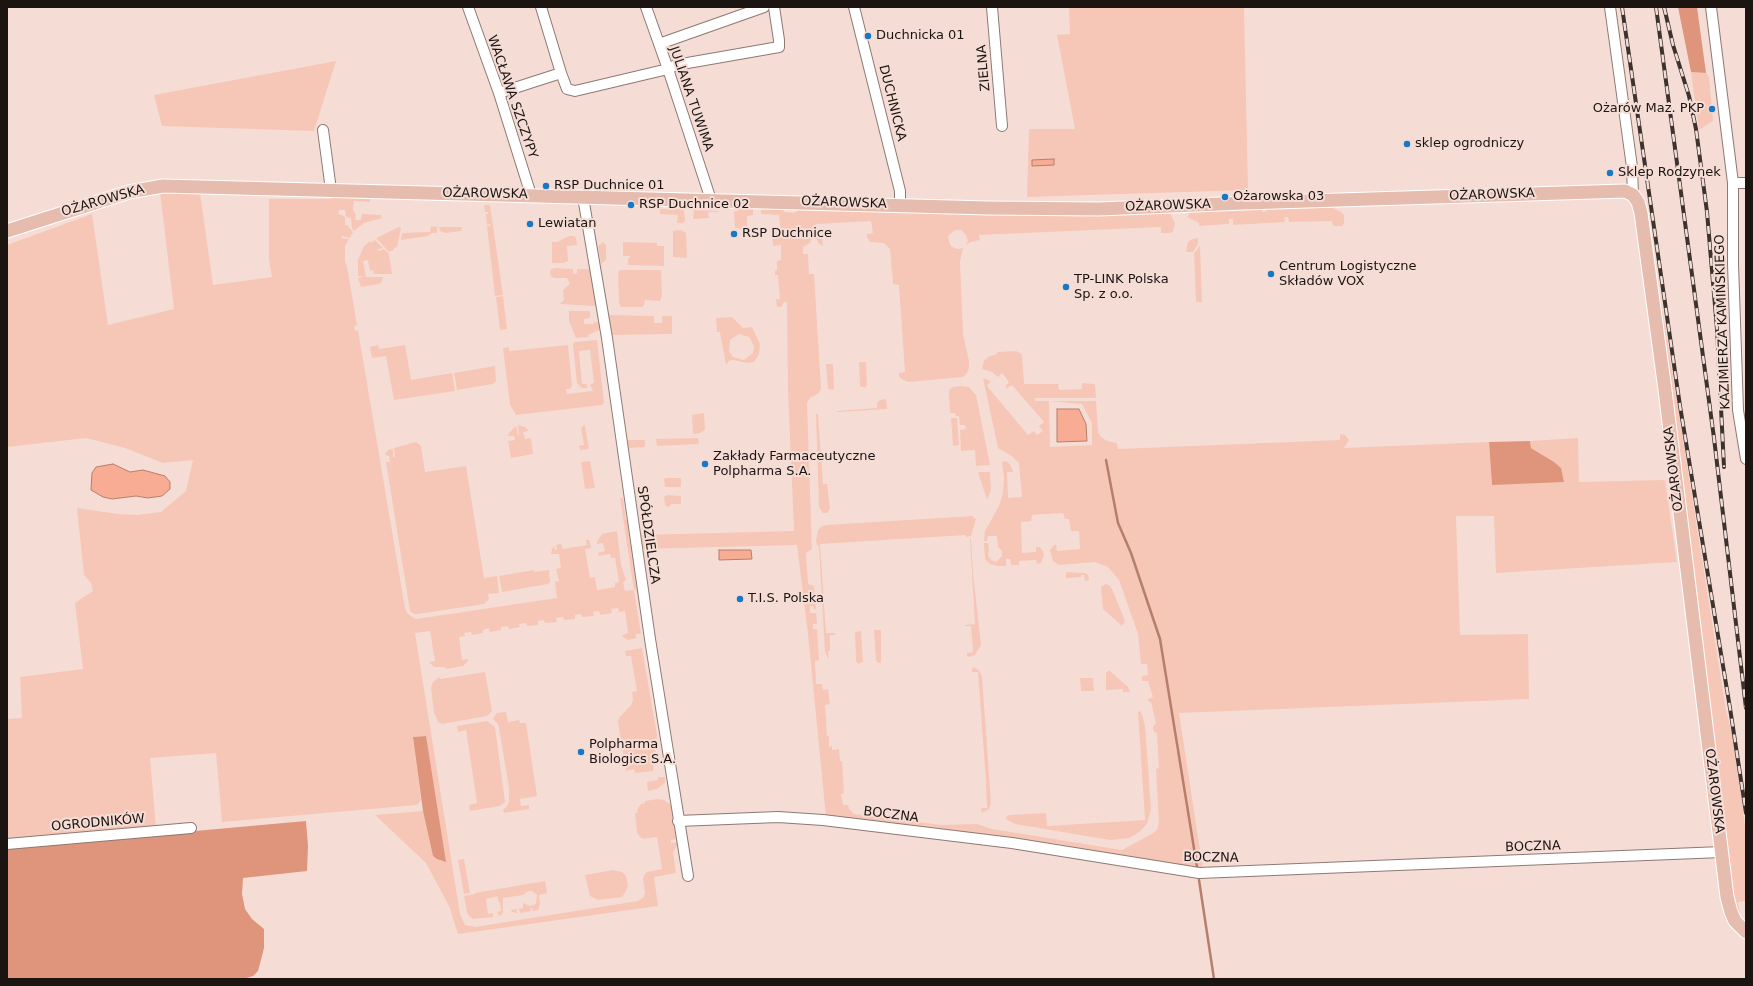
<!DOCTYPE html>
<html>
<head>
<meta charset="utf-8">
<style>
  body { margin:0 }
  #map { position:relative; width:1753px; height:986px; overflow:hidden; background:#f5ddd6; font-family:"DejaVu Sans",sans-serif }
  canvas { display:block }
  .frame { position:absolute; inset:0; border:8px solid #1b1411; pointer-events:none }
</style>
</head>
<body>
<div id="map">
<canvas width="1753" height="986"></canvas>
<div class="frame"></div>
</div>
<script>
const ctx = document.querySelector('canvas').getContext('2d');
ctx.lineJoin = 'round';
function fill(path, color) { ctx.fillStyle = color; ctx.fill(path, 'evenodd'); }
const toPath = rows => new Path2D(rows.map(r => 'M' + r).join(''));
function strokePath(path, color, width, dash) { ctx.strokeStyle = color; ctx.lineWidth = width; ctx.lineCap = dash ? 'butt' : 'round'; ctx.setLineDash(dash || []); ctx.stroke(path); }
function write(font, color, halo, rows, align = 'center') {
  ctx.font = font + ' "DejaVu Sans",sans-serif'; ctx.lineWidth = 4; ctx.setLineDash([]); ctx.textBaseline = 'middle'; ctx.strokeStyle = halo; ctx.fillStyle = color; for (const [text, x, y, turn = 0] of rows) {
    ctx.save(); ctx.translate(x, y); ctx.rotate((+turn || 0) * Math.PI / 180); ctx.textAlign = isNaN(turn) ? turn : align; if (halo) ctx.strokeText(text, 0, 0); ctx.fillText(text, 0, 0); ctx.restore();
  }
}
const green = toPath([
  [1069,7,1244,7,1248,190,1027,197,1029,129,1075,129,1057,35,1070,34],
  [336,61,314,131,162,126,154,95],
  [1691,72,1706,73,1709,77,1713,121,1699,130],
  [160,192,200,193,213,285,272,277,269,260,269,199,332,199,331,194,370,198,370,202,354,201,353,210,356,215,355,220,361,220,362,214,381,215,382,218,364,223,354,231,352,228,351,218,346,217,345,210,339,210,338,214,342,215,345,217,345,225,347,225,353,232,350,238,342,236,341,238,349,239,345,246,345,262,347,266,357,325,354,326,355,331,358,330,405,608,407,613,412,617,416,619,557,598,555,582,559,581,556,569,561,568,559,554,551,554,552,549,554,546,555,550,557,550,556,545,561,544,563,549,587,545,586,540,589,540,590,543,591,548,585,549,590,578,595,577,597,590,615,587,615,583,619,582,615,558,611,558,610,554,599,556,598,553,605,551,603,543,597,544,597,542,602,534,617,531,621,565,626,580,623,582,625,591,634,590,620,498,623,498,626,520,628,520,645,632,644,635,636,589,634,590,641,634,636,634,636,638,628,640,623,637,622,635,628,633,625,611,619,612,618,608,611,609,612,613,600,615,599,611,593,612,594,616,582,617,581,614,575,615,575,619,564,620,563,617,556,618,557,622,545,623,544,620,538,621,538,625,527,626,526,623,519,624,520,627,509,629,508,626,501,627,501,630,490,632,489,628,483,630,483,633,472,635,471,632,464,633,465,636,459,637,462,660,468,659,468,661,463,666,446,669,445,667,434,667,429,662,435,661,430,631,415,633,460,914,465,925,475,927,638,901,644,897,645,892,643,879,644,875,647,872,662,869,657,837,643,839,640,837,637,833,635,813,637,813,638,808,641,804,645,803,645,801,658,799,664,800,673,806,678,839,671,840,671,843,679,842,673,852,676,873,654,877,658,906,458,934,449,906,426,863,375,815,423,811,433,856,425,736,413,737,421,800,417,805,222,822,216,753,150,758,156,828,7,841,7,719,22,718,20,677,83,669,75,603,93,591,91,583,84,575,77,508,118,514,137,515,161,512,186,491,193,460,163,463,125,448,86,438,7,447,7,245,92,214,108,325,174,309],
  [484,205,490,205,503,295,495,296,487,226,491,226,490,224,487,225,486,214,488,214,488,212,485,212],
  [1290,206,1308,208,1333,208,1341,212,1344,215,1344,223,1342,226,1333,226,1332,221,1289,222,1288,217,1284,217,1285,222,1233,225,1233,219,1229,219,1229,224,1199,226,1199,223,1187,217,1191,211,1255,207,1255,210,1262,209,1262,212,1267,211,1267,209,1290,209],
  [739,207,753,208,753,215,747,216,747,229,735,228,734,211,738,211],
  [803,207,1166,211,1171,215,1175,223,1173,232,1169,233,1161,233,1161,227,979,235,980,240,971,242,966,245,968,241,966,235,961,230,955,230,948,236,950,245,954,248,958,249,963,248,960,262,963,334,969,361,969,368,967,373,963,377,908,382,900,378,899,375,899,373,905,372,899,285,893,284,890,249,884,243,870,242,867,237,867,234,873,233,871,221,816,224,816,237,822,236,823,246,819,244,815,237,812,238,810,243,803,247,803,254,808,254,809,274,814,274,821,388,819,393,810,398,807,403,812,549,806,553,808,584,814,586,816,609,814,609,813,606,810,606,810,613,816,613,817,624,813,624,813,629,817,629,819,660,815,661,816,684,822,684,823,690,828,689,830,704,825,705,827,736,829,736,829,747,832,746,832,750,839,749,840,761,842,761,844,793,841,794,843,805,848,805,849,809,854,814,942,825,977,824,992,829,1122,850,1152,834,1157,830,1159,823,1156,769,1159,768,1157,733,1154,732,1153,727,1156,723,1151,702,1147,700,1153,697,1148,681,1142,681,1142,676,1148,675,1147,664,1141,664,1138,634,1119,580,1108,567,1095,562,1059,565,1053,561,1050,550,1054,545,1056,545,1057,551,1080,549,1079,531,1071,531,1069,519,1065,519,1063,513,1032,515,1031,521,1021,522,1022,553,1036,552,1036,547,1040,547,1043,551,1044,555,1041,563,1037,564,1036,560,1019,561,1019,565,1011,565,1010,559,1006,559,1006,566,998,566,990,564,985,559,984,543,988,543,989,549,988,555,991,560,996,562,1002,556,1002,551,998,547,997,536,988,536,987,541,984,541,985,531,999,506,1003,493,1004,479,1002,462,1005,461,1010,464,1013,472,1007,472,1008,498,1022,497,1019,463,1013,457,998,448,983,378,991,381,987,386,1028,435,1034,431,1037,435,1043,431,1039,426,1044,422,1012,385,1007,388,1005,387,1009,382,1002,373,998,377,992,372,982,369,984,361,988,357,997,354,997,352,1016,351,1022,354,1024,384,1058,384,1059,390,1082,389,1082,383,1095,384,1096,398,1035,398,1035,401,1096,401,1098,432,1101,437,1107,441,1117,443,1118,449,1340,440,1340,434,1345,435,1349,440,1344,448,1489,442,1492,485,1546,457,1531,448,1530,441,1578,438,1579,482,1665,480,1677,562,1496,573,1494,516,1456,516,1460,635,1528,634,1529,699,1179,713,1203,870,1181,869,1135,857,1128,858,1059,844,826,817,808,634,797,545,640,549,638,535,794,531,788,390,787,302,784,302,781,307,777,307,776,299,780,299,778,275,775,275,775,271,777,270,777,261,781,260,781,245,773,246,772,233,781,232,779,215,761,214,761,210,762,208,783,208,784,212,794,213],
  [1049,401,1082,404,1092,423,1092,445,1050,447],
  [660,209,684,209,685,221,682,223,677,223,678,215,660,214],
  [694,210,718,211,718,212,708,212,709,218,693,219],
  [431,226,437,227,437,233,432,233,428,236,401,240,402,233,430,232],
  [399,227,401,228,397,247,394,248,394,250,389,252,376,238],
  [439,227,462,227,461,231,445,233,440,231],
  [681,230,686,233,687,258,673,257,673,231],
  [569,236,574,236,576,238,577,245,567,246,568,261,564,263,552,263,552,242,557,242],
  [1198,238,1198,244,1193,252,1186,252,1188,242,1192,239],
  [375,240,383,248,378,249,378,251,384,249,389,254,392,274,374,274,373,270,370,271,368,260,363,261,366,277,383,277,381,283,379,284,361,287,358,278,364,276,358,276,358,260,364,246,370,241,371,243],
  [603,242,606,245,606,260,601,264,598,246],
  [623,242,657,243,657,246,664,246,664,266,628,265,628,259,631,256,623,256],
  [1200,246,1202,302,1196,302,1194,253],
  [556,268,573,269,573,274,577,273,577,269,590,269,597,305,594,306,560,304,564,300,563,290,570,284,567,278,554,278,551,276,550,273,551,269],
  [621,270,661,270,662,295,660,301,645,300,644,305,642,307,621,307,619,303,618,275,619,271],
  [1657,276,1726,710,1734,744,1738,772,1746,835,1746,901,1738,902,1741,920,1737,913,1730,886,1654,277],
  [503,296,507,329,500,330,496,297],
  [569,311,590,311,590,318,584,319,584,324,593,324,594,322,600,322,601,329,588,335,588,337,576,338,569,321],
  [608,315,654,316,654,323,662,323,662,316,672,316,672,334,611,335],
  [732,317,743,328,752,327,760,344,759,354,754,362,747,363,733,360,729,361,726,365,720,332,717,332,716,318],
  [739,334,749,337,754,346,753,353,744,360,733,357,729,351,730,340],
  [597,340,604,402,602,405,516,415,510,405,503,348,509,347,509,351,568,345,572,385,570,389,566,389,567,394,593,391,590,384,594,383,590,350,579,351,582,384,587,384,587,388,582,388,577,383,573,345,574,342],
  [378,345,379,349,405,345,411,380,452,373,455,391,394,400,386,356,372,358,370,347],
  [859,362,866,362,867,385,865,388,860,386],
  [826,364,833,364,834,388,833,390,828,389],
  [495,366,496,381,493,384,457,390,454,373],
  [962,386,969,387,976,395,990,465,976,466,975,450,961,451,960,430,966,429,965,425,960,425,959,416,956,416,955,413,950,413,949,395,949,390,953,387],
  [886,399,887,409,837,412,837,411,877,408,877,403,880,400],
  [704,413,705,430,700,433,693,434,692,415],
  [816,414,818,414,823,484,827,484,830,509,827,513,823,513,819,507],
  [951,418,957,418,959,445,953,446],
  [518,425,525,427,529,431,523,432,525,439,531,438,533,454,511,458,508,441,515,440,514,436,508,436,509,433,516,426,518,435,519,435],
  [584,425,585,426,589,449,580,450,579,446,584,445,581,428],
  [698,438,699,444,657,446,656,439],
  [626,440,645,440,645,447,628,448],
  [416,442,421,446,425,472,466,466,484,578,497,576,499,593,488,594,489,599,484,604,418,614,414,614,410,611,386,462,390,462,389,456,385,455,388,450,393,449,393,457,395,457,394,448],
  [590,461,595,488,585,489,581,462],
  [978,472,990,472,991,490,987,500],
  [666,478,681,478,681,487,665,487,664,479],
  [667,495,681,496,681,504,672,504,668,507,665,505,664,497],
  [972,516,976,519,971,536,966,537,966,535,820,544,826,633,835,633,835,635,830,635,830,651,828,651,829,658,828,658,825,652,819,546,817,545,816,541,818,530,822,526,827,525],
  [970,539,971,539,973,573,981,645,975,655,969,657,967,656,967,653,973,652,971,626,965,626,965,625,975,624],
  [534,570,534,572,549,570,550,582,548,584,502,592,499,576],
  [1068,572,1085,573,1088,575,1089,580,1085,581,1084,575,1081,575,1081,577,1066,578,1066,573],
  [1106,584,1110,586,1113,591,1125,621,1122,626,1103,609,1101,587],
  [874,630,881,630,881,663,878,663,876,660],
  [861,631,863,662,858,664,856,661,855,632],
  [642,648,657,735,653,771,635,773,634,769,626,771,618,722,619,718,631,705,633,700,632,692,637,691,631,656,626,656,625,651],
  [973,667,979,670,982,676,991,803,989,809,982,813,981,808,987,808,986,782,978,672,972,672,972,670],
  [1108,671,1110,671,1128,687,1130,692,1123,692,1123,689,1106,690,1106,673],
  [485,672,492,711,487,716,442,724,438,722,434,713,431,687,433,682,439,677,440,679],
  [1080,678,1093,678,1094,691,1081,691],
  [1140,711,1142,714,1145,726,1151,809,1147,824,1138,833,1129,838,1110,840,1015,824,1006,819,1007,816,1010,815,1046,813,1047,826,1145,820,1138,712],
  [506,712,508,722,519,720,520,723,526,723,537,796,520,799,521,806,529,805,529,809,504,813,503,810,508,805,509,801,509,788,499,728,498,724,493,719,497,713],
  [487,721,495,727,505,802,500,806,470,811,469,805,477,803,466,730,458,732,457,726],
  [658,777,665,777,665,783,657,789,648,791,647,782,658,780],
  [464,859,470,893,464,894,458,860],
  [613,870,622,872,626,876,628,886,625,893,622,897,598,900,590,896,585,875],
  [545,881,547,893,539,895,540,904,538,910,533,911,532,908,530,908,531,911,520,913,519,909,516,910,517,913,512,912,511,910,523,908,523,903,530,906,536,904,537,895,532,891,528,891,523,895,503,898,503,913,499,916,497,912,501,911,500,902,499,902,497,896,486,899,488,914,493,913,493,917,473,919,469,916,467,912,464,896,475,894,475,893]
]);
const forest = toPath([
  [1678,7,1697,7,1706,73,1691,72],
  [1530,441,1531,448,1554,462,1561,468,1564,482,1492,485,1489,442],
  [426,736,446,862,437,859,433,856,423,811,413,737],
  [306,821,308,846,307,871,243,878,242,894,245,909,252,919,264,929,264,948,258,971,253,976,243,979,7,979,7,848]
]);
const water = toPath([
  [1054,159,1054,165,1032,166,1032,160,1054,159],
  [1057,409,1079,409,1086,424,1087,441,1057,442,1057,409],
  [113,464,130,472,143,470,165,476,170,482,170,489,162,496,148,498,136,496,112,499,103,497,91,490,92,473,96,467,113,464],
  [719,550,751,550,752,559,719,560,719,550]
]);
const stream = toPath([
  [1106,460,1118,523,1131,553,1160,639,1197,867],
  [1199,880,1214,979]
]);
const minor = toPath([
  [468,7,499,93,531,195],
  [541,7,561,73],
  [646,7,668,69,711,200],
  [854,7,900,191,900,205],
  [992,7,1002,126],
  [1610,7,1632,167,1633,195],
  [1711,7,1733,183,1733,264,1738,410,1746,459],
  [659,44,764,7],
  [499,93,561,73,567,89,575,91,668,69,676,65,779,47,779,40,774,7],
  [323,130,331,190],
  [1733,183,1746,183],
  [583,197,607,338,650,639,688,876],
  [678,821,778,817,823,820,1012,843,1199,873,1722,852],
  [7,844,191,828]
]);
const major = toPath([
  [7,231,129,192,163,186,988,208,1099,209,1244,203,1625,191,1633,195,1638,202,1641,213,1665,390,1727,897,1731,912,1735,921,1746,932]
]);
const rail = toPath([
  [1622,7,1680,406,1730,708,1746,813],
  [1656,7,1714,438,1746,708],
  [1664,7,1673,45,1689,96,1696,129,1707,212,1717,329,1724,467]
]);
const markers = [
  [868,36,4,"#1978c4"],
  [1712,109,4,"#1978c4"],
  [1407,144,4,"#1978c4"],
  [1610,173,4,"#1978c4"],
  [546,186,4,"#1978c4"],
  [1225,197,4,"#1978c4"],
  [631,205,4,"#1978c4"],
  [530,224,4,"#1978c4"],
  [734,234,4,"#1978c4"],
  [1271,274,4,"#1978c4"],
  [1066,287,4,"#1978c4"],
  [705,464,4,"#1978c4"],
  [740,599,4,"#1978c4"],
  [581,752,4,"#1978c4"]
];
const poiNames = [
  ["Duchnicka 01",876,36],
  ["Ożarów Maz. PKP",1704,109,"right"],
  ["sklep ogrodniczy",1415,144],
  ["Sklep Rodzynek",1618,173],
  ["RSP Duchnice 01",554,186],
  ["Ożarowska 03",1233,197],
  ["RSP Duchnice 02",639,205],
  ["Lewiatan",538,224],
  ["RSP Duchnice",742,234],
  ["Centrum Logistyczne",1279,267],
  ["Składów VOX",1279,282],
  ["TP-LINK Polska",1074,280],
  ["Sp. z o.o.",1074,295],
  ["Zakłady Farmaceutyczne",713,457],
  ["Polpharma S.A.",713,472],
  ["T.I.S. Polska",748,599],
  ["Polpharma",589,745],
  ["Biologics S.A.",589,760]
];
const streetNames = [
  ["ZIELNA",984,68,-95],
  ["WACŁAWA SZCZYPY",512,97,71],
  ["JULIANA TUWIMA",691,99,71],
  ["DUCHNICKA",892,103,76],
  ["OŻAROWSKA",485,194,1],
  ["OŻAROWSKA",1492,195,-2],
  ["OŻAROWSKA",103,201,-16],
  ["OŻAROWSKA",844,203,2],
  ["OŻAROWSKA",1168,206,-2],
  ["KAZIMIERZA KAMIŃSKIEGO",1723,322,-92],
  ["OŻAROWSKA",1674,469,-97],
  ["SPÓŁDZIELCZA",648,535,82],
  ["OŻAROWSKA",1714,791,83],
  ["BOCZNA",891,815,7],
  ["OGRODNIKÓW",98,823,-5],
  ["BOCZNA",1533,847,-2],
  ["BOCZNA",1211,858,1]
];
fill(green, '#f6c7b7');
fill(forest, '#de957c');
fill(water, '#f8ac93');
strokePath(water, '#b67e6c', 1);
strokePath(stream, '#b67e6c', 2.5);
strokePath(minor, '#8e7972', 12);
strokePath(major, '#fff', 15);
strokePath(minor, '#fff', 10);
strokePath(major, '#e6bcae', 13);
strokePath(rail, '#3c332f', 4);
strokePath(rail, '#f5ddd6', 2.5, [8]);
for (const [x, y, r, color] of markers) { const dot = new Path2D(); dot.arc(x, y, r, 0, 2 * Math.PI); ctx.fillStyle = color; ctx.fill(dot); strokePath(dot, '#f5ddd6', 1.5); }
write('13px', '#1b1411', '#f5ddd6', poiNames, 'left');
write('13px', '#1b1411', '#f5ddd6', streetNames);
</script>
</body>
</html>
